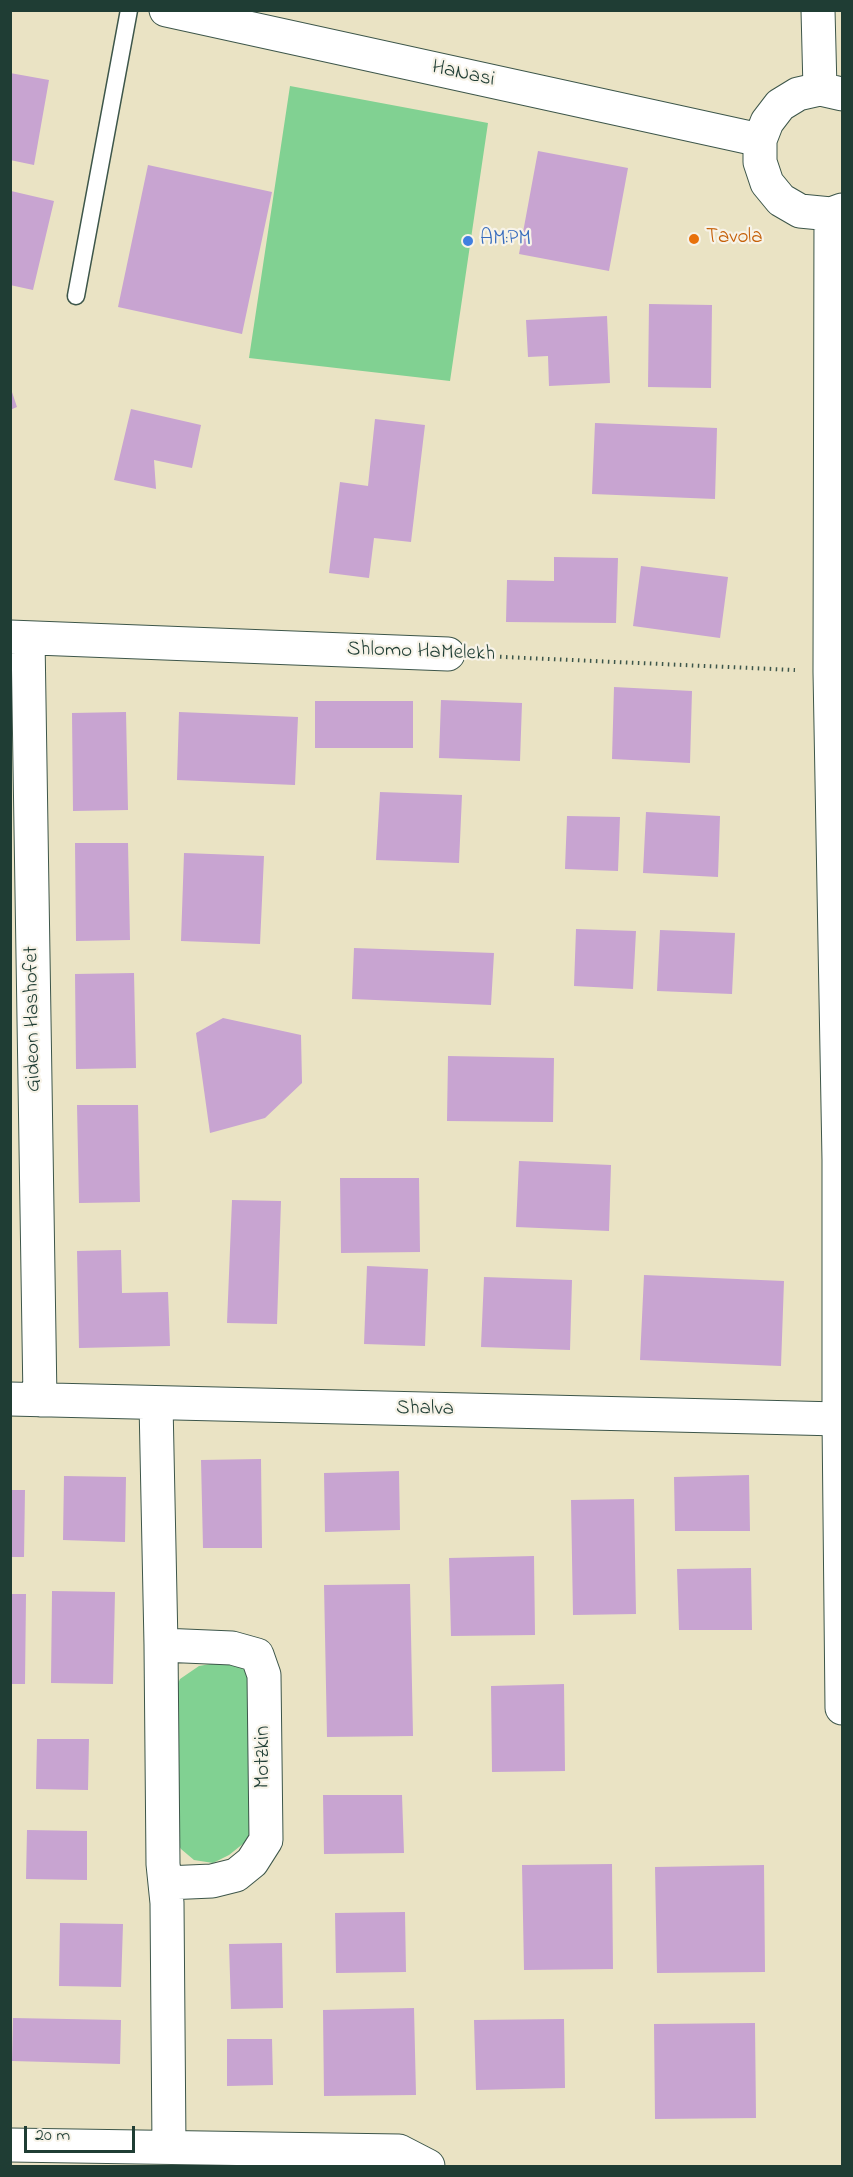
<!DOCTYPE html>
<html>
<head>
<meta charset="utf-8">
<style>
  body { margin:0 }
  #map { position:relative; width:853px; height:2177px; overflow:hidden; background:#eae3c4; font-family:"Indie Flower",sans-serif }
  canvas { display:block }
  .frame { position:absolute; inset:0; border:12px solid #1f3d34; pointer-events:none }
  .scale { position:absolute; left:24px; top:2126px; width:111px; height:27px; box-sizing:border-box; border:3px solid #1f3d34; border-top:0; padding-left:8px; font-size:18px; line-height:21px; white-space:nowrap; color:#1f3d34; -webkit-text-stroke:4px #f7f3e8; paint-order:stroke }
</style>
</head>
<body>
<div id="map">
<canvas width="853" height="2177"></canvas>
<div class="frame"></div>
<div class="scale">20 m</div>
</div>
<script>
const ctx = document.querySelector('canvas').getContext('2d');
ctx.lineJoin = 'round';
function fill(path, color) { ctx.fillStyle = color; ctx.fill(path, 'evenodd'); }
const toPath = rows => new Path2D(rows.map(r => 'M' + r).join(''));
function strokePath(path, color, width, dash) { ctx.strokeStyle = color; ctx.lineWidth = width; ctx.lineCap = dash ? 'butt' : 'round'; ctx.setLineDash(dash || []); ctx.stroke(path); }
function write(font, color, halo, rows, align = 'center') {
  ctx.font = font + ' "Indie Flower",sans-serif'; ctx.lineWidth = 4.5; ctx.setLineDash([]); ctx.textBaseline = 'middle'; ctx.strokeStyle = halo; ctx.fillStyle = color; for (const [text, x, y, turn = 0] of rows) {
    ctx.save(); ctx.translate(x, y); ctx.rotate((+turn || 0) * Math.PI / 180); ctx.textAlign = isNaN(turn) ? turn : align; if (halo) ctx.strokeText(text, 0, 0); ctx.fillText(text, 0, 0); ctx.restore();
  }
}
const green = toPath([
  [290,86,488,123,450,381,249,358],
  [221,1662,245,1666,252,1687,254,1827,244,1843,229,1855,213,1863,194,1860,181,1849,172,1834,172,1696,180,1679,199,1666]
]);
const building = toPath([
  [10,73,49,80,34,165,10,160],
  [538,151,628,168,609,271,519,254],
  [148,165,272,192,242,334,118,307],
  [11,191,54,201,33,290,10,285],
  [649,304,712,305,711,388,648,387],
  [607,316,610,383,549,386,548,356,528,357,526,320],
  [10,386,17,407,10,410],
  [131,409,201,425,192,468,154,460,156,489,114,480],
  [375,419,425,425,411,542,374,538,369,578,329,573,340,482,368,486],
  [595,423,717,428,715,499,592,494],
  [554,557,618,558,616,623,506,622,507,580,554,581],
  [641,566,728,577,720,638,633,626],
  [614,687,692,691,690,763,612,759],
  [441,700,522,703,520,761,439,758],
  [315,701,413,701,413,748,315,748],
  [126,712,128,810,73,811,72,713],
  [179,712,298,717,295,785,177,780],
  [380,792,462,795,459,863,376,860],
  [646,812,720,816,718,877,643,873],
  [567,816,620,817,618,871,565,869],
  [75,843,128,843,130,940,76,941],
  [184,853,264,856,260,944,181,941],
  [576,929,636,931,633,989,574,986],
  [660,930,735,933,732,994,657,991],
  [354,948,494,953,491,1005,352,999],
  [134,973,136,1068,76,1069,75,974],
  [223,1018,301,1035,302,1083,265,1118,210,1133,196,1033],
  [448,1056,554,1058,553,1122,447,1121],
  [77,1105,138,1105,140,1202,79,1203],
  [519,1161,611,1165,609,1231,516,1227],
  [340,1178,419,1178,420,1252,341,1253],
  [232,1200,281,1201,277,1324,227,1323],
  [121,1250,122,1293,168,1292,170,1346,79,1348,77,1251],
  [367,1266,428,1269,425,1346,364,1344],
  [644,1275,784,1281,781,1366,640,1360],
  [484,1277,572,1280,570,1350,481,1347],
  [261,1459,262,1548,203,1548,201,1460],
  [399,1471,400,1530,325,1532,324,1473],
  [749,1475,750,1531,675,1531,674,1477],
  [64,1476,126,1477,125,1542,63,1540],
  [10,1490,25,1490,24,1557,10,1557],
  [634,1499,636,1614,573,1615,571,1500],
  [534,1556,535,1635,451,1636,449,1558],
  [751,1568,752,1630,679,1630,677,1569],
  [410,1584,413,1736,327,1737,324,1585],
  [52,1591,115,1592,113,1684,51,1683],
  [10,1594,26,1594,25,1684,10,1684],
  [564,1684,565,1771,492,1772,491,1686],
  [37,1739,89,1739,88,1790,36,1789],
  [323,1795,402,1795,404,1853,324,1854],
  [27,1830,87,1831,87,1880,26,1879],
  [612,1864,613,1969,524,1970,522,1865],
  [764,1865,765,1972,657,1973,655,1867],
  [405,1912,406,1972,336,1973,335,1913],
  [60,1923,123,1924,121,1987,59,1986],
  [282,1943,283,2008,231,2009,229,1944],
  [414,2008,416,2095,324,2096,323,2010],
  [13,2018,121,2020,120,2064,12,2061],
  [564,2019,565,2088,476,2090,474,2020],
  [755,2023,756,2118,655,2119,654,2024],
  [227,2039,272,2039,273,2085,227,2086]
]);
const path = toPath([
  [482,656,795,670]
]);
const service = toPath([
  [76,296,129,10]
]);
const minor = toPath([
  [10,637,448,654],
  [28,638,40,1400],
  [10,1399,839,1419],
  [156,1403,161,1645,163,1864,167,1903,169,2147],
  [161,1645,232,1648,257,1655,264,1675,266,1840,252,1862,236,1875,212,1881,166,1883],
  [10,2145,399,2151,428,2166]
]);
const tertiary = toPath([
  [166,10,760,140],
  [818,10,820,89],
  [842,94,820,89,798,94,780,105,767,122,760,140,760,162,767,183,781,200,800,211,831,214,842,210],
  [831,214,830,672,839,1160,839,1419,842,1708]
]);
const markers = [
  [694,239,6,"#e8710a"],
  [468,241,6,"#3f7fe0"]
];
const streetNames = [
  ["HaNasi",463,75,12],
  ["Shlomo HaMelekh",421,653,2],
  ["Gideon Hashofet",34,1019,-91],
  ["Shalva",425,1410,1],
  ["Motzkin",265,1757,-90]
];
const foodNames = [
  ["Tavola",706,239]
];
const shopNames = [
  ["AM:PM",480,241]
];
fill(green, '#81d192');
fill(building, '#c8a4d1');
strokePath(service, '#3d564a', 19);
strokePath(minor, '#3d564a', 35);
strokePath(tertiary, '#3d564a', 35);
strokePath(path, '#3d564a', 4, [1.5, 4.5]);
strokePath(service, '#fff', 16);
strokePath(minor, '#fff', 33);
strokePath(tertiary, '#fff', 33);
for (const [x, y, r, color] of markers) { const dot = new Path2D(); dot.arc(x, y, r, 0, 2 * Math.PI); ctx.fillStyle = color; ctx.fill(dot); strokePath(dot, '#f7f3e8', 2); }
write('21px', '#1f3d34', '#f7f3e8', streetNames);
write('21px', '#c56008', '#f7f3e8', foodNames, 'left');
write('21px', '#366cbe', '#f7f3e8', shopNames, 'left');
</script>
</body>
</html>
